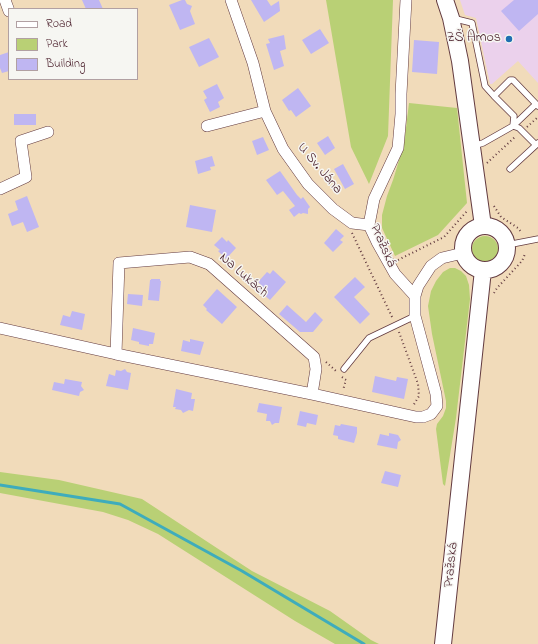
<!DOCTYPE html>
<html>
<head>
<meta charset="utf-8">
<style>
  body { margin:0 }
  #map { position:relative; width:538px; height:644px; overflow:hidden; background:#f1dbba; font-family:"Indie Flower",sans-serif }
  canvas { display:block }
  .legend { position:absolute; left:8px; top:8px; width:130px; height:72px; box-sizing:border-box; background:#f6f6f2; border:1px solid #b1a0a2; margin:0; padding:5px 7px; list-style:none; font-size:12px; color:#4a1f2b }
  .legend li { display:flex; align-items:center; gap:8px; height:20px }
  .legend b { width:20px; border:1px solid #b1a0a2 }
</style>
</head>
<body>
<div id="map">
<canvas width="538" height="644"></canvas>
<ul class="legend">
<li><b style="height:5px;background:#fff"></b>Road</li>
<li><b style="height:11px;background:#b9d075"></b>Park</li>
<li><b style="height:11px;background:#bfb6f2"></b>Building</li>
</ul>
</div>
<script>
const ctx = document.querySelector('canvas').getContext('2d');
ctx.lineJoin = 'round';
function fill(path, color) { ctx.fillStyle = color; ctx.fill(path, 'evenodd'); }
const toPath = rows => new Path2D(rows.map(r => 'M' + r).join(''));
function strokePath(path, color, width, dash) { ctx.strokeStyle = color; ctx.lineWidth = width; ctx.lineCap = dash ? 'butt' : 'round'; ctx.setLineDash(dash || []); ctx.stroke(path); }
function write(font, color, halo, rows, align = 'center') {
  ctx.font = font + ' "Indie Flower",sans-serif'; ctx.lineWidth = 3; ctx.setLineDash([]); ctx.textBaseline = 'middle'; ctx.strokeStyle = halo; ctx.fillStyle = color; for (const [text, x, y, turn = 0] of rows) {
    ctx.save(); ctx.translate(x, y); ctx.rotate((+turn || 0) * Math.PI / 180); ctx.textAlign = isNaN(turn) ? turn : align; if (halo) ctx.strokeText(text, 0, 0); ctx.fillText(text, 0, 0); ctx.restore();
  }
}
const built = toPath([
  [460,0,538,0,538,83,518,61,492,84,490,84,476,18,465,15]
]);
const green = toPath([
  [326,0,393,0,388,136,369,184,351,147],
  [409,103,457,108,467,203,438,235,395,256,382,228,382,215,387,196,393,180,404,144],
  '472 249a13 13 0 1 1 26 0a13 13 0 1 1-26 0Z',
  [450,268,455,268,461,271,466,276,469,285,470,299,456,418,445,486,443,484,436,429,437,424,443,416,446,408,446,401,432,334,428,306,431,291,436,281,443,272],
  [0,472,59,480,142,499,252,571,330,611,371,640,379,644,335,644,295,621,158,534,128,520,103,512,0,493]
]);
const stream = toPath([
  [0,485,120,504,242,571,364,644]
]);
const building = toPath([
  [82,0,99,0,103,9,86,9],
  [182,0,185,0,187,4,192,6,190,11,195,24,180,30,169,5],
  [251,0,267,0,271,6,279,1,280,11,264,22],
  [514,0,538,0,538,14,519,31,501,11],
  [320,29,329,43,311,54,302,40],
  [284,35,286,49,280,51,284,66,274,70,266,44,270,43,268,39],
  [209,38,219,57,199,67,189,47],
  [414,40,439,42,437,74,412,72],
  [9,52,9,71,2,73,0,68,0,55],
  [217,84,224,98,218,102,220,107,210,112,204,100,207,98,203,91],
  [298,88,311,106,296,117,291,110,289,111,282,100],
  [14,114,36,114,36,125,14,125],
  [328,136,335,148,325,155,317,143],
  [263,137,269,150,257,155,252,141],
  [212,156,215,166,210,167,211,170,198,174,195,161],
  [343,164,354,184,345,189,334,169],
  [280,171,297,195,301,199,303,197,310,207,308,209,308,214,303,213,301,214,299,213,294,217,289,210,295,206,283,191,277,195,266,180],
  [27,196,39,227,27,232,23,222,12,226,8,214,18,210,15,201],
  [190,205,216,210,212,232,186,227],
  [336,229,344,236,340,240,343,242,333,252,324,243],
  [222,237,227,242,228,240,236,248,226,259,218,251,220,250,214,245],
  [273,270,286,282,270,300,257,289,261,285,258,282,267,272,270,274],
  [355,277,365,287,354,297,370,314,360,324,334,297],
  [151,279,160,279,160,281,161,281,159,301,148,300,150,280,151,280],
  [217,289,237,307,222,324,206,310,207,309,203,305],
  [128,294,143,295,142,306,127,304],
  [287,305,306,322,315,312,323,320,313,332,300,332,279,314],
  [72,311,85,314,82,330,60,325,63,315,70,317],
  [133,328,155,333,153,344,149,344,149,346,139,344,139,342,131,340],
  [190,339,204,342,200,355,181,351,183,340,190,342],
  [125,369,127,372,131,373,128,390,106,386,109,374,115,376,116,370,121,371],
  [375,376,396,381,397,377,408,379,404,399,372,392],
  [65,379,82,382,81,386,84,390,80,392,79,396,52,390,54,382,64,384],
  [176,389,192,393,191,399,195,399,193,411,189,410,183,413,181,410,175,409,176,407,173,407],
  [259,403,282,407,279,423,275,423,272,425,270,421,266,421,267,414,257,412],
  [300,411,318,415,316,425,307,423,306,427,297,425],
  [341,424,357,427,357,433,354,443,338,439,338,436,333,435,335,425,340,426],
  [389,433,398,435,401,440,398,442,397,449,377,445,380,434,389,436],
  [385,471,401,475,398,487,381,483]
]);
const path = toPath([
  [527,127,538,117],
  [487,163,516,136],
  [494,206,501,217,518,228,521,232],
  [352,233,393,319],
  [398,260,444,237,468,210],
  [494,293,497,288,522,261,525,254],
  [399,332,418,384,419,396,413,406],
  [326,362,336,371],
  [342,377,346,380,343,390]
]);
const service = toPath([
  [452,18,472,23,485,86,494,96],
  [513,126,514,116,494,96,510,80,513,80,538,106],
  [513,126,519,128,536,145,538,143],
  [473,146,483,143,513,126,536,104],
  [510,169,536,145],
  [507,245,538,239],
  [344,369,369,338,415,316]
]);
const minor = toPath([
  [5,0,9,11],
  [231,0,253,63,265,111,283,149,308,184,333,209,352,223,369,225],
  [207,126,265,111],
  [0,189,26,177,21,141,48,132],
  [415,296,418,286,431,266,442,258,463,253],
  [0,328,116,354],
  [312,394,316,369,314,357,209,264,190,257,119,263,116,354,312,394,416,417,423,417,431,414,437,406,436,394,415,316,415,296,395,274,377,242,369,225,374,199,398,148,401,114,401,94,406,0]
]);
const secondary = toPath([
  [445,0,451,18,460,61,483,226],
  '463 248a22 22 0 1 1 44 0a22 22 0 1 1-44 0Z',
  [443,644,483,270]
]);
const markers = [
  [509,39,4,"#1f6fb2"]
];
const poiNames = [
  ["ZŠ Amos",501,39]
];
const streetNames = [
  ["U Sv. Jána",319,169,50],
  ["Pražská",382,246,66],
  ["Na Lukách",243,276,41],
  ["Pražská",452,565,-84]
];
fill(built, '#ebd1ec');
fill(green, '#b9d075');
strokePath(stream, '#3eacbc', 3);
fill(building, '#bfb6f2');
strokePath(service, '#633b40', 7);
strokePath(minor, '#633b40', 12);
strokePath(secondary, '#633b40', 18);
strokePath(path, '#633b40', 2, [1, 3]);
strokePath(service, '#fff', 5.5);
strokePath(minor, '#fff', 11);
strokePath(secondary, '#fff', 16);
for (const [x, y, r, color] of markers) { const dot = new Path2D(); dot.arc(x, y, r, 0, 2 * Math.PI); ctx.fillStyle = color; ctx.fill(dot); strokePath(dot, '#f6f6f2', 1.5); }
write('14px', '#4a1f2b', '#f6f6f2', poiNames, 'right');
write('14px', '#4a1f2b', '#f6f6f2', streetNames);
</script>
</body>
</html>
